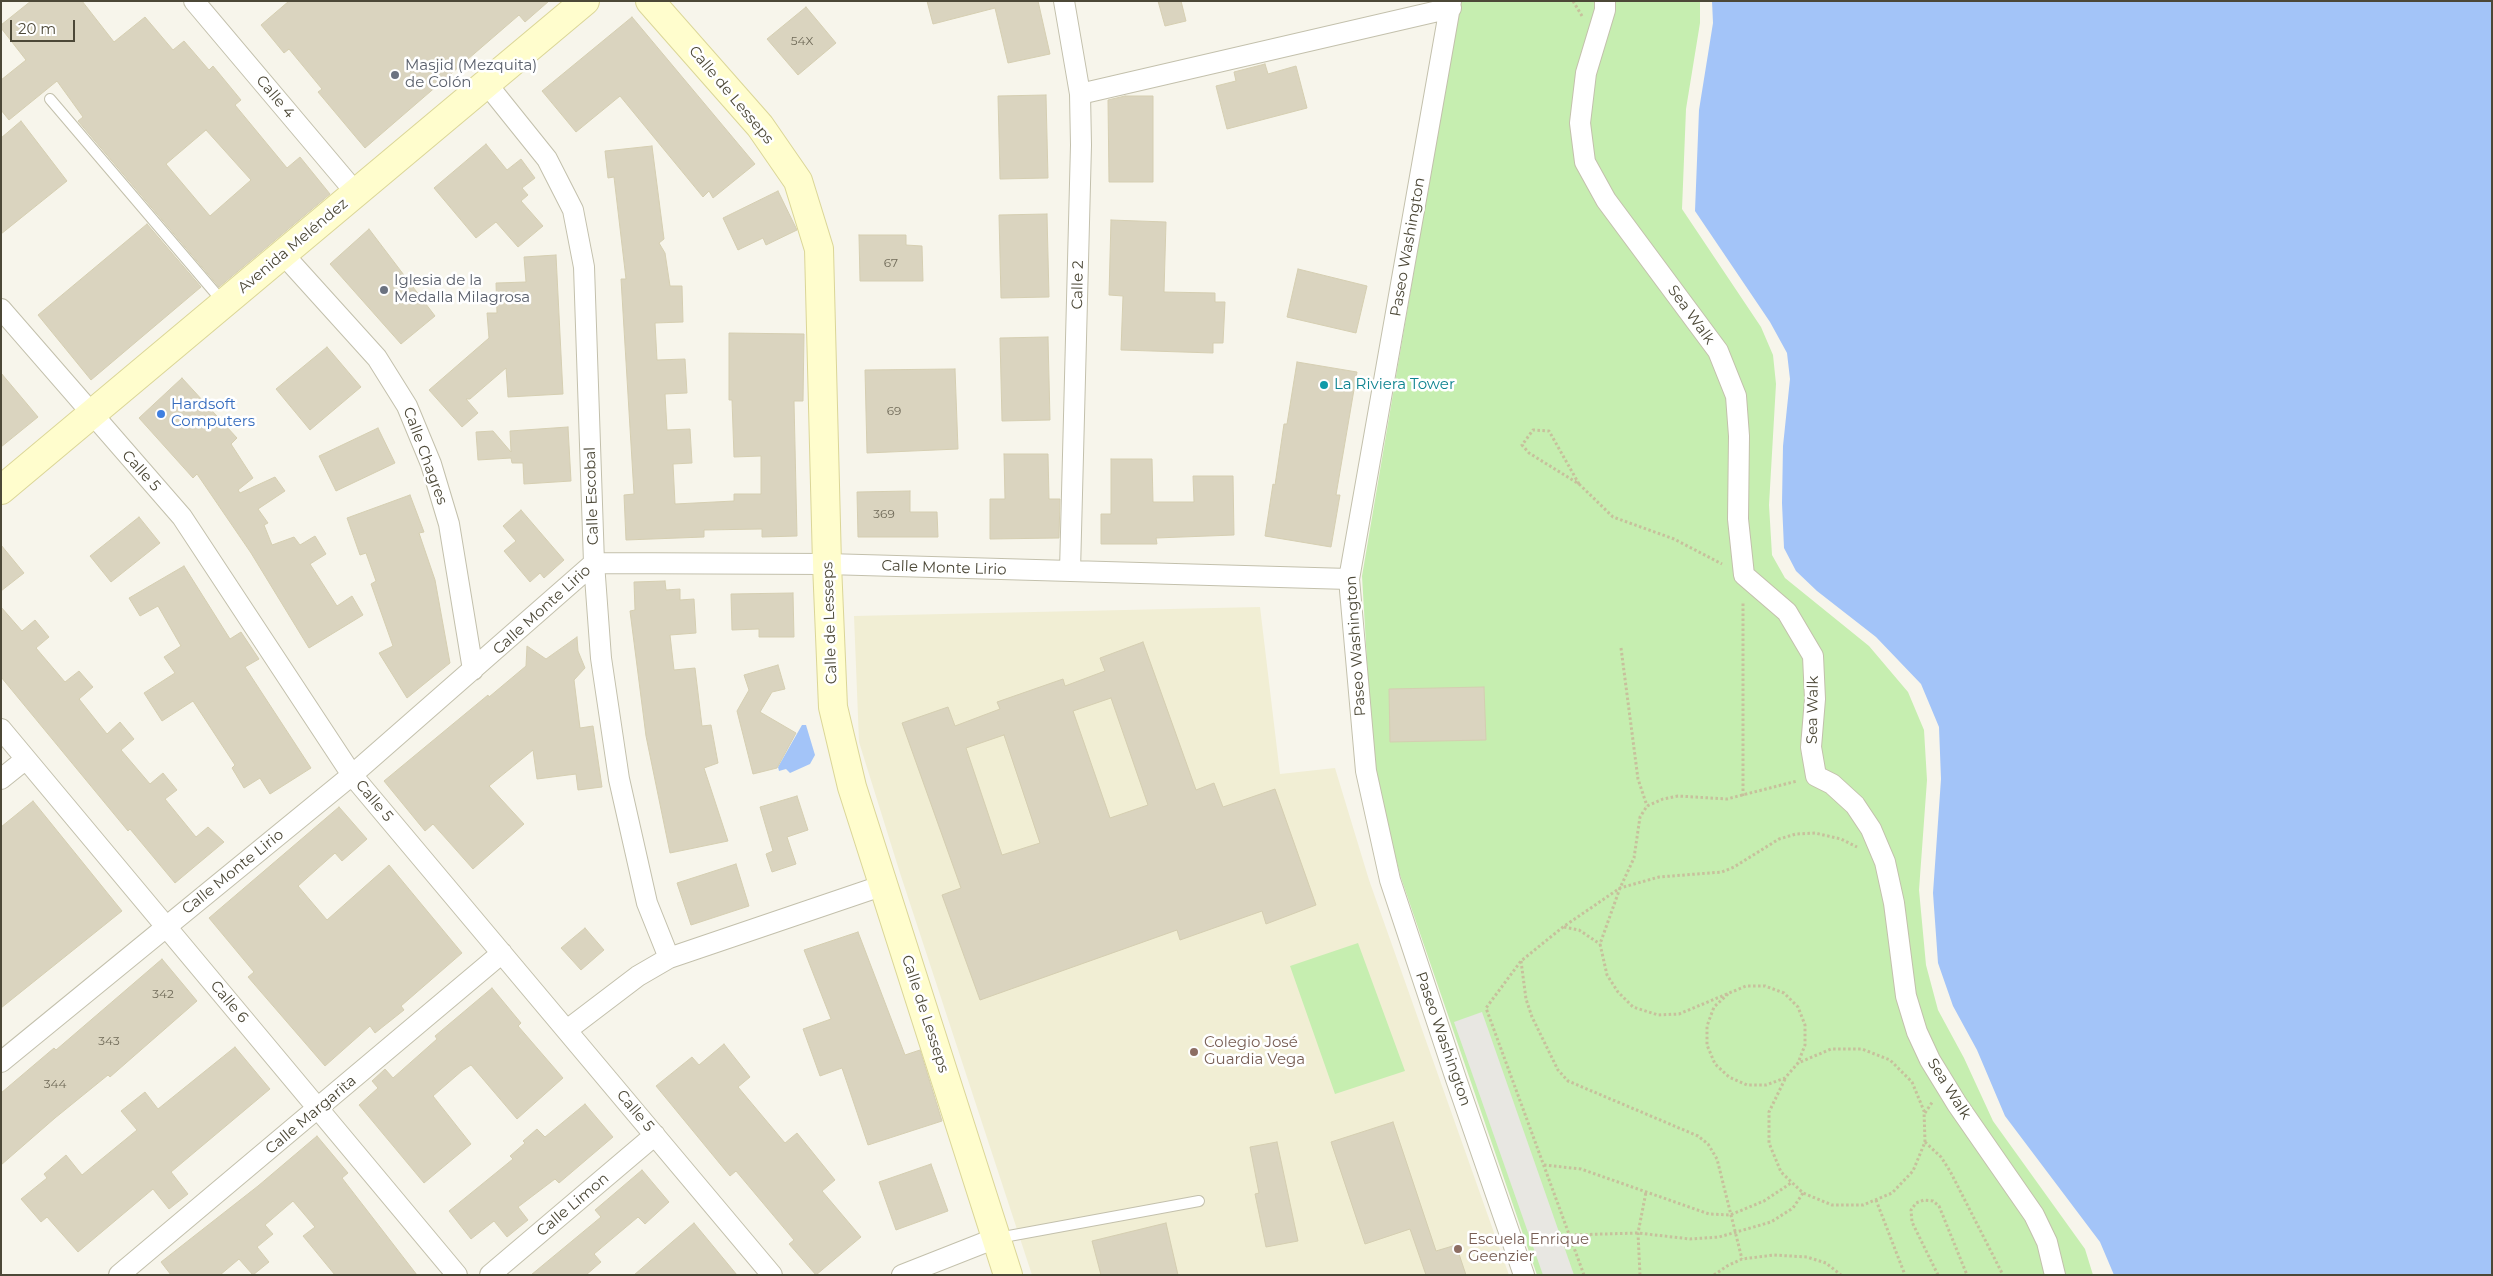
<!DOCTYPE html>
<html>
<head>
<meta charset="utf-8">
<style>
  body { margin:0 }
  #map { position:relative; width:2493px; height:1276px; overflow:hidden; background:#f7f5eb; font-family:Montserrat,sans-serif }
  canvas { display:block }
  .frame { position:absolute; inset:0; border:2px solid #4c4837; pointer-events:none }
  .scale { position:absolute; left:10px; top:20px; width:65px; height:22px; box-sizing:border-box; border:2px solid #4c4837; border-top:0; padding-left:6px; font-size:15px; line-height:18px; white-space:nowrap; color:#4c4837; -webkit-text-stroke:4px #fff; paint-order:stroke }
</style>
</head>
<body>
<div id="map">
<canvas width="2493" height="1276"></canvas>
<div class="frame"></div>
<div class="scale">20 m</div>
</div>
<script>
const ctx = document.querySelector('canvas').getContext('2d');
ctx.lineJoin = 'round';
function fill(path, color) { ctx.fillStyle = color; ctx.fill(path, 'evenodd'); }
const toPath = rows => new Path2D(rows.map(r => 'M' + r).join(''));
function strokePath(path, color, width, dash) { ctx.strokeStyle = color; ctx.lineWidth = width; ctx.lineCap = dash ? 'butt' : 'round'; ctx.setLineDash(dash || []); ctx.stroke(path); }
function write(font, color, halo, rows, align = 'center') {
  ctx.font = font + ' Montserrat,sans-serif'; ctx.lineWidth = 5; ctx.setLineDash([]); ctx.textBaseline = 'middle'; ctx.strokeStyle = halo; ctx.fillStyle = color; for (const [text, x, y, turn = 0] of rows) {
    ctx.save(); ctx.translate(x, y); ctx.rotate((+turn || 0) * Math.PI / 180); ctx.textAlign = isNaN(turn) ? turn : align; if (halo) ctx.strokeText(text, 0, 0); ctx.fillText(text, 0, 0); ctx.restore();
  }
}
const education = toPath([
  [1260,607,1280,774,1335,768,1369,880,1509,1275,1032,1275,900,873,859,742,854,616]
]);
const green = toPath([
  [1460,1,1700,1,1700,23,1686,109,1682,209,1761,327,1773,355,1776,384,1769,505,1772,555,1785,578,1869,646,1908,692,1924,730,1927,780,1919,890,1926,965,1938,1010,1964,1058,1993,1121,2085,1249,2093,1275,1537,1275,1400,875,1373,765,1362,576],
  [1358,943,1405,1071,1335,1094,1290,966]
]);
const parking = toPath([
  [1482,1012,1574,1275,1543,1275,1454,1022]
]);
const water = toPath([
  [1712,1,2492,1,2492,1275,2114,1275,2100,1242,2005,1116,1977,1050,1953,1006,1938,963,1933,893,1941,779,1939,727,1921,684,1876,637,1817,591,1796,571,1784,548,1782,503,1783,446,1790,379,1787,353,1770,322,1695,211,1699,110,1713,23],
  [802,725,806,725,815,755,810,764,790,773,786,769,779,771,778,767]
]);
const building = toPath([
  [31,1,82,1,114,42,145,17,173,50,184,41,209,70,213,66,241,100,235,105,287,168,300,157,330,194,219,287,78,121,83,117,57,81,9,120,1,110,1,80,26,60,1,28,1,25,31,1],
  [206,130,251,180,210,216,166,164,206,130],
  [289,1,549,1,525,22,519,15,365,148,318,92,322,89,289,49,284,53,261,25,289,1],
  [927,1,1038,1,1050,54,1008,63,995,8,933,24,927,1],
  [1158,1,1181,1,1186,21,1165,26,1158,1],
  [806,7,836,43,798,75,767,39,806,7],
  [632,17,755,164,713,198,709,191,703,197,620,96,576,132,542,91,632,17],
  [1265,64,1268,74,1296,66,1307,108,1227,129,1216,86,1236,81,1234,72,1265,64],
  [1046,95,1048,178,1000,179,998,96,1046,95],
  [1125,96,1153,96,1153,182,1109,182,1108,100,1125,96],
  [21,121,67,181,1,234,1,138,21,121],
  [486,144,507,170,521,159,535,178,522,188,528,195,521,201,543,226,518,247,496,222,476,238,434,188,486,144],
  [652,146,664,239,659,243,665,253,670,286,682,286,683,322,655,323,657,360,685,359,687,393,665,394,667,430,690,429,692,463,673,464,675,504,734,501,734,494,761,494,761,456,734,457,732,400,729,400,729,333,804,334,803,401,794,401,797,536,762,537,762,529,704,530,704,537,626,540,624,495,634,494,621,279,626,279,614,177,608,178,605,151,652,146],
  [778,191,797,230,766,245,763,238,738,250,723,218,778,191],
  [1047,214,1049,297,1001,298,999,215,1047,214],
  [1111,220,1166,222,1164,292,1215,293,1215,302,1225,302,1223,343,1213,343,1213,353,1121,350,1123,296,1109,295,1111,220],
  [147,224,201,287,91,380,38,315,147,224],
  [369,229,435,316,401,344,330,264,369,229],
  [859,235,906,235,906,245,922,246,923,281,860,281,859,235],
  [556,255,563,394,508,397,506,368,470,399,466,399,478,413,462,427,429,390,489,338,487,313,497,313,496,283,526,282,524,257,556,255],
  [1298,269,1367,286,1356,333,1287,317,1298,269],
  [1048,337,1050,420,1002,421,1000,338,1048,337],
  [327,347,361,387,310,430,276,389,327,347],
  [1297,362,1357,372,1336,495,1340,495,1331,547,1265,536,1273,484,1275,485,1284,424,1287,424,1297,362],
  [955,369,958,449,867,453,865,370,955,369],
  [1,373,38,417,1,447,1,373],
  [182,378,237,438,231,444,253,478,238,490,240,493,275,477,285,491,258,509,268,523,264,525,272,545,294,537,300,545,315,536,326,554,310,564,337,606,352,596,363,615,309,648,251,553,197,474,193,478,139,418,182,378],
  [568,427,571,481,524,484,523,463,512,463,511,458,478,460,476,432,493,431,511,452,510,431,568,427],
  [378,428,395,463,336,491,319,456,378,428],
  [1004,454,1048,454,1049,499,1060,499,1059,538,990,539,990,499,1005,499,1004,454],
  [1111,459,1152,459,1153,502,1194,502,1193,476,1233,476,1234,535,1156,538,1157,544,1101,544,1101,514,1111,514,1111,459],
  [910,491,910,512,937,512,938,537,858,537,857,492,910,491],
  [410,495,424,532,419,533,435,580,450,663,407,698,379,653,393,646,371,584,376,581,366,553,360,555,347,518,410,495],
  [521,510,564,560,544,578,540,573,530,582,504,551,516,541,503,526,521,510],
  [139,517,160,543,111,582,90,556,139,517],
  [1,545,24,573,1,591,1,545],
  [184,566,230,639,241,632,259,659,245,667,311,768,270,794,260,778,244,788,232,768,235,765,193,701,162,721,144,693,175,673,164,657,181,646,158,606,140,616,129,598,184,566],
  [665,581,666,590,680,589,680,600,694,599,696,633,670,635,674,670,695,668,702,726,711,725,718,763,704,768,728,841,670,853,646,736,630,611,635,610,634,582,665,581],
  [793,593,794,637,759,637,759,629,732,630,731,594,793,593],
  [1,607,22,631,35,620,49,637,36,648,65,682,79,671,93,687,79,699,107,734,120,722,134,739,121,750,150,784,163,773,177,790,165,799,196,837,208,827,224,842,175,883,130,829,128,831,1,677,1,607],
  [577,637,578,651,585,668,574,680,580,728,593,726,602,787,578,790,576,774,537,779,533,750,489,786,524,824,473,869,433,824,425,831,384,781,488,695,489,697,526,666,527,646,546,659,577,637],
  [1143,642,1196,790,1214,783,1223,807,1275,789,1316,905,1266,924,1262,911,1180,940,1177,930,980,1000,942,895,961,888,902,723,948,707,955,726,1000,709,997,702,1063,679,1065,686,1105,671,1100,658,1143,642],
  [1111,698,1148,805,1110,818,1073,711,1111,698],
  [1004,735,1040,843,1002,855,966,748,1004,735],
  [778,665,785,689,772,692,760,712,796,733,777,768,753,774,737,711,749,690,744,675,778,665],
  [1484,687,1486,740,1390,742,1389,689,1484,687],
  [797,796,808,830,787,837,796,864,772,872,766,854,773,851,760,807,797,796],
  [33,801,122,911,1,1008,1,827,33,801],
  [339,807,367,839,342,861,335,853,298,886,327,920,389,865,462,953,401,1006,404,1010,375,1033,370,1026,325,1066,248,977,254,972,209,918,339,807],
  [736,864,749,906,691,925,677,883,736,864],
  [585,928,604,950,581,970,561,948,585,928],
  [858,932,905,1055,920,1050,942,1121,868,1145,842,1068,820,1076,803,1029,831,1019,804,950,858,932],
  [162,959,197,1001,110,1077,108,1075,55,1118,1,1165,1,1093,54,1048,56,1050,162,959],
  [492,988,521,1023,518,1026,563,1078,517,1119,471,1065,463,1070,433,1096,471,1144,424,1183,359,1105,378,1088,372,1081,385,1069,393,1078,437,1039,435,1036,492,988],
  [724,1044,750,1077,738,1087,785,1143,797,1133,835,1180,822,1191,861,1237,816,1275,789,1244,794,1240,736,1171,730,1176,656,1086,692,1057,699,1065,724,1044],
  [235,1047,270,1089,171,1172,188,1194,169,1209,153,1189,78,1252,47,1217,41,1222,21,1199,47,1178,44,1174,66,1155,82,1175,137,1130,121,1111,145,1092,158,1109,235,1047],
  [585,1104,613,1137,559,1183,555,1179,518,1207,528,1220,507,1237,494,1221,471,1239,449,1211,513,1159,510,1156,525,1143,523,1141,537,1129,545,1137,585,1104],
  [1393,1122,1436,1251,1456,1245,1466,1275,1426,1275,1410,1229,1365,1244,1331,1142,1393,1122],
  [317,1136,348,1173,342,1178,417,1275,335,1275,303,1236,315,1227,293,1201,265,1225,273,1234,257,1247,269,1262,253,1275,239,1259,220,1275,171,1275,161,1262,258,1186,317,1136],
  [1277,1142,1298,1241,1266,1247,1255,1194,1259,1193,1250,1147,1277,1142],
  [931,1164,948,1211,896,1230,879,1182,931,1164],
  [642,1170,669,1202,645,1224,638,1217,594,1254,601,1262,586,1275,531,1275,601,1217,595,1210,642,1170],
  [694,1223,737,1275,634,1275,672,1242,694,1223],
  [1166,1223,1178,1275,1101,1275,1092,1241,1166,1223]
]);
const path = toPath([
  [1573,1,1582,16],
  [1579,484,1549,431,1533,430,1522,445,1529,453,1579,484,1613,517,1674,539,1722,564],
  [1621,648,1638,779,1647,806],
  [1743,796,1743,603],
  [1564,927,1579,930,1600,944],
  [1521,961,1526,999,1532,1017,1558,1070,1568,1081,1698,1136,1708,1144,1717,1159,1742,1259],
  [1728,994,1714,1007,1707,1026,1707,1045,1715,1064,1729,1077,1747,1085,1766,1085,1785,1078,1798,1063,1805,1045,1805,1025,1798,1007,1784,993,1765,986,1746,986,1679,1014,1658,1015,1633,1007,1618,992,1607,975,1600,944,1620,888,1634,858,1640,817,1647,806,1663,799,1678,796,1727,799,1797,781],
  [1785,1079,1769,1112,1769,1143,1781,1172,1803,1193,1832,1205,1863,1205,1892,1193,1913,1171,1925,1142,1924,1111,1912,1082,1890,1060,1862,1049,1831,1049,1798,1063],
  [1925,1113,1933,1101],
  [1925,1142,1941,1157,1950,1171,2003,1275],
  [1544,1165,1581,1169,1709,1214,1730,1215,1764,1201,1791,1183],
  [1876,1200,1905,1275],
  [1570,1235,1638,1233,1690,1239,1719,1237,1771,1222,1793,1208,1803,1193],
  [1584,1275,1486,1008,1521,961,1563,927,1620,888,1659,877,1722,872,1734,867,1779,839,1796,834,1815,833,1841,839,1857,847],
  [1640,1275,1638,1233,1646,1192],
  [1714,1275,1727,1266,1742,1259,1774,1255,1807,1257,1826,1263,1841,1275],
  [1938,1275,1912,1222,1911,1210,1916,1203,1924,1200,1933,1201,1939,1206,1967,1275]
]);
const lane = toPath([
  [50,99,223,302],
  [998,1238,1199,1201]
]);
const street = toPath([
  [194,1,356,193],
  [1064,1,1080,94,1081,145,1070,571],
  [1451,1,1349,579,1366,771,1390,880,1456,1079,1524,1275],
  [1605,1,1605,10,1586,73,1580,123,1585,162,1606,200,1718,351,1736,396,1739,436,1738,519,1744,575,1787,612,1813,656,1815,699,1811,747,1816,776,1832,784,1855,805,1871,829,1885,862,1894,903,1906,996,1917,1032,1930,1060,1957,1104,2034,1215,2047,1242,2055,1275],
  [486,83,547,159,573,210,584,267,594,563,601,658,619,779,647,903,669,958],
  [1080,94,1451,8],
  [283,254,377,358,407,406,431,464,449,524,473,670],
  [1,309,182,517,352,775,772,1275],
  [1,729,457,1275],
  [1,779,26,759],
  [567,1030,638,976,669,958,884,885],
  [1,1062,352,775,594,563,827,564,1349,579],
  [119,1275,502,953],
  [490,1275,655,1135],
  [902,1275,996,1238]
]);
const secondary = toPath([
  [650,1,760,126,798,181,819,249,827,564,833,707,852,787,1008,1275],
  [1,490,585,1]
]);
const markers = [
  [395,75,5,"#6b7280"],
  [384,290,5,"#6b7280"],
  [1324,385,5,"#0f9aa8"],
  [161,414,5,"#3f7fe0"],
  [1194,1052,5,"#8d6e63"],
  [1458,1249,5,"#8d6e63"]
];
const numberNames = [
  ["54X",802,41],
  ["67",891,263],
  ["69",894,411],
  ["369",884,514],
  ["342",163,994],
  ["343",109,1041],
  ["344",55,1084]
];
const worshipNames = [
  ["Masjid (Mezquita)",405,66],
  ["de Colón",405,83],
  ["Iglesia de la",394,281],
  ["Medalla Milagrosa",394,298]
];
const streetNames = [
  ["Calle de Lesseps",731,95,50],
  ["Calle 4",275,97,50],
  ["Avenida Meléndez",293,246,-40],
  ["Paseo Washington",1408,247,-80],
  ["Calle 2",1078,285,-89],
  ["Sea Walk",1691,315,54],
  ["Calle Chagres",425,456,70],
  ["Calle 5",141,471,48],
  ["Calle Escobal",592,496,-92],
  ["Calle Monte Lirio",944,568,2],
  ["Calle Monte Lirio",542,610,-42],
  ["Calle de Lesseps",830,623,-92],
  ["Paseo Washington",1356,646,-94],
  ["Sea Walk",1813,710,-89],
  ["Calle 5",374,801,50],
  ["Calle Monte Lirio",233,872,-39],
  ["Calle 6",229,1002,50],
  ["Calle de Lesseps",925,1014,72],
  ["Paseo Washington",1443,1039,71],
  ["Sea Walk",1949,1089,58],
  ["Calle 5",635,1111,50],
  ["Calle Margarita",311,1115,-40],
  ["Calle Limon",573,1205,-40]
];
const cultureNames = [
  ["La Riviera Tower",1334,385]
];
const shopNames = [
  ["Hardsoft",171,405],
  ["Computers",171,422]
];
const educationNames = [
  ["Colegio José",1204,1043],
  ["Guardia Vega",1204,1060],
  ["Escuela Enrique",1468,1240],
  ["Geenzier",1468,1257]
];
fill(education, '#f1eed4');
fill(green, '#c6eeb0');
fill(parking, '#e8e7e2');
fill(water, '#a3c4f8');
fill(building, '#dad4bf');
strokePath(building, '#d5ceb1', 1);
strokePath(lane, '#c3c0ac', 12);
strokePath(street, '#c3c0ac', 22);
strokePath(secondary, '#dbd697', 30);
strokePath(path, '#c7c09c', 3, [2.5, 2.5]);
strokePath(lane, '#fff', 10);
strokePath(street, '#fff', 20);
strokePath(secondary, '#fffdcd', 28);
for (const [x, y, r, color] of markers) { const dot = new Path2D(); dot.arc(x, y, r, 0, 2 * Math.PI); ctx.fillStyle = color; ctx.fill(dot); strokePath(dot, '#fff', 2); }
write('12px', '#706b59', null, numberNames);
write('15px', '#5b616d', '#fff', worshipNames, 'left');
write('15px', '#4c4837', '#fff', streetNames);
write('15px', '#0d838f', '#fff', cultureNames, 'left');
write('15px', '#366cbe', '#fff', shopNames, 'left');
write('15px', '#785e54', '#fff', educationNames, 'left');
</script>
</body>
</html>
